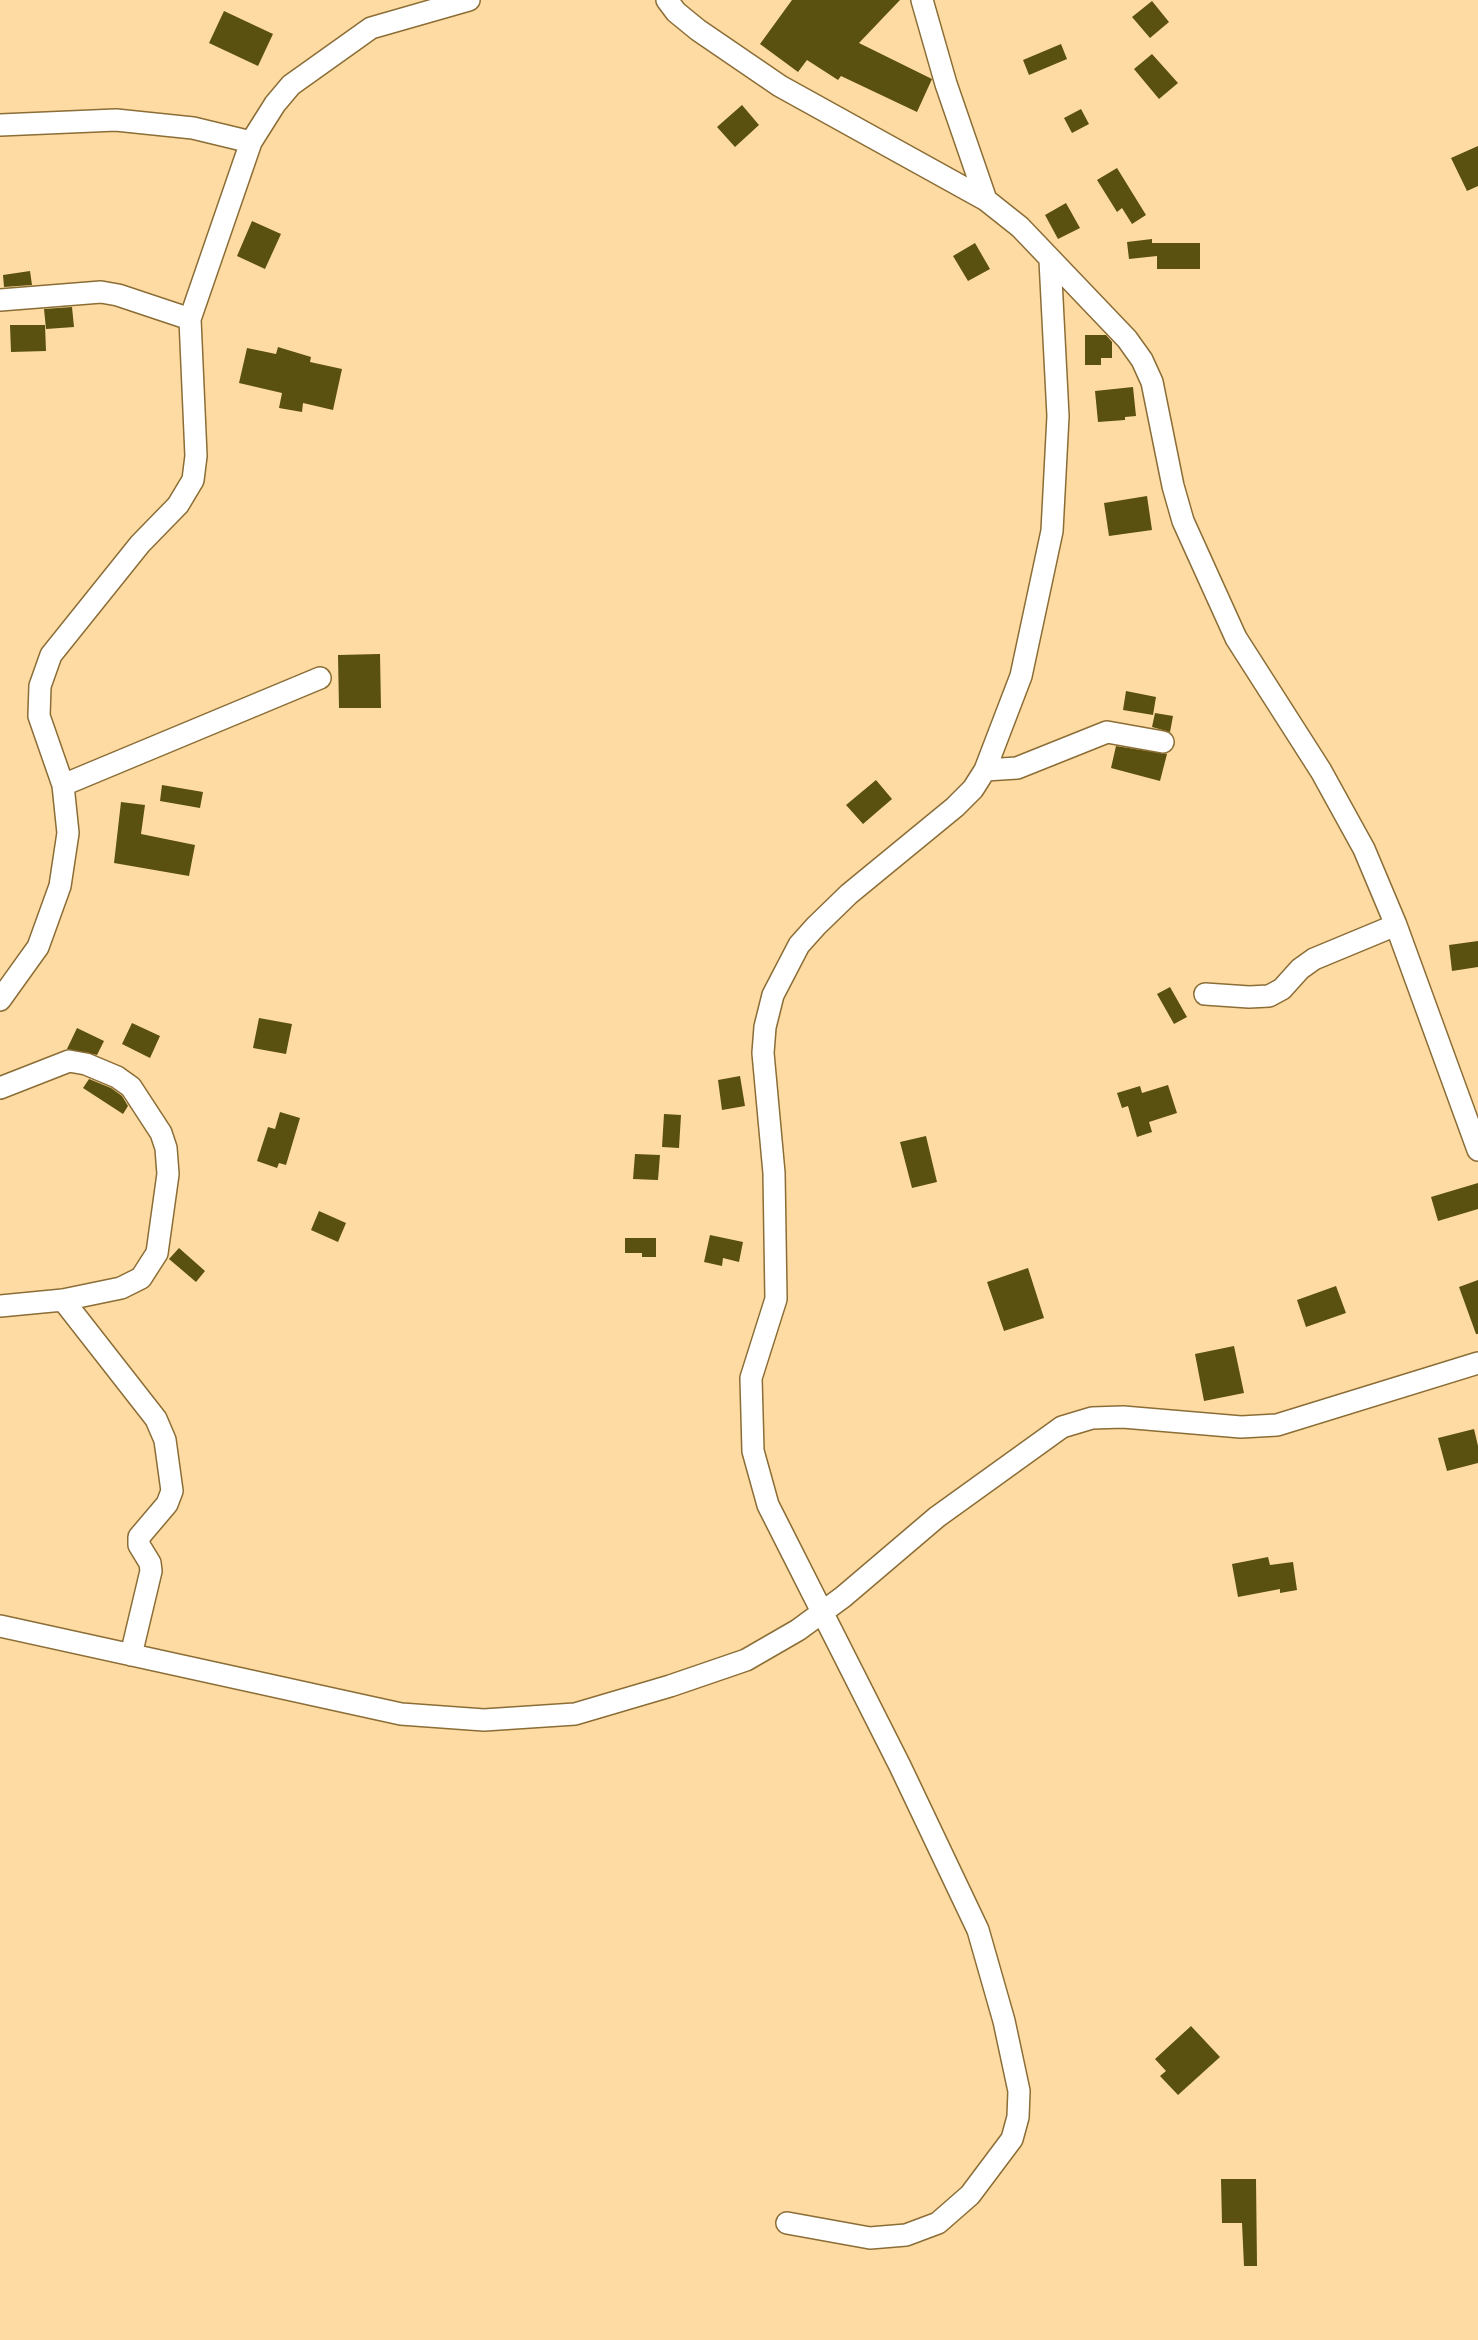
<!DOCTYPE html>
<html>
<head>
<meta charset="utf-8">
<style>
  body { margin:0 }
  canvas { display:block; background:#fddba2 }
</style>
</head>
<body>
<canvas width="1478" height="2340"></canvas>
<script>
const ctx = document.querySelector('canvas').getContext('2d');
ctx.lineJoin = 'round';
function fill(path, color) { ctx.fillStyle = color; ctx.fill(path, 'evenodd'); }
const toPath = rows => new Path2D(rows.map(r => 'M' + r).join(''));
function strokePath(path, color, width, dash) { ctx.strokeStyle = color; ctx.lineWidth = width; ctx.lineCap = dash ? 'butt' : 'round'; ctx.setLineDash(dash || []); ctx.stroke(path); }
const building = toPath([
  [792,0,900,0,859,43,932,79,917,112,841,76,838,80,807,60,798,72,760,44],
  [1152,1,1169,22,1150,38,1132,17],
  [224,11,273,34,258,66,209,43],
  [1061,44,1067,59,1029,75,1023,60],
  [1152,54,1178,83,1159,99,1134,69],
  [742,105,759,125,735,147,717,127],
  [1081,109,1089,124,1072,133,1064,118],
  [1478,146,1478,186,1467,191,1451,158],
  [1117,168,1146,215,1132,224,1122,208,1117,212,1097,180],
  [1066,203,1080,228,1058,239,1045,215],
  [252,221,281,234,265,269,237,256],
  [1152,239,1152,243,1200,243,1200,269,1157,269,1157,256,1129,259,1127,242],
  [975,243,990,269,968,281,953,256],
  [30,271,32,285,4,287,3,275],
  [72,307,74,327,46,329,44,309],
  [10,325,45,325,46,351,11,352],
  [1085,335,1106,335,1112,342,1112,358,1101,358,1101,365,1085,365],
  [278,347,311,357,310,362,342,369,333,410,303,403,302,412,279,408,282,393,239,383,247,348,276,354],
  [1133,387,1136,416,1125,417,1125,420,1098,422,1095,391],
  [1147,496,1152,530,1109,536,1104,503],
  [380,654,381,708,339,708,338,655],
  [1126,691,1156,697,1153,715,1123,710],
  [1155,713,1173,716,1170,732,1152,727],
  [1116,746,1167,754,1160,781,1111,768],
  [876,780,892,799,863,824,846,805],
  [162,785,203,792,200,808,160,801],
  [121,802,145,805,141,834,195,845,189,876,114,863],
  [1478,941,1478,967,1452,971,1449,945],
  [1170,987,1187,1017,1174,1024,1157,994],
  [259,1018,292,1024,286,1054,253,1048],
  [132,1023,160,1036,150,1058,122,1044],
  [77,1028,104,1041,97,1055,67,1049],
  [740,1076,745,1106,722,1110,718,1080],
  [89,1079,111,1088,122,1096,128,1106,123,1114,83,1088],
  [1168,1085,1177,1113,1149,1122,1152,1132,1137,1137,1128,1106,1122,1108,1117,1093,1140,1086,1142,1093],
  [280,1112,300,1118,286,1165,279,1163,277,1168,257,1161,268,1127,275,1129],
  [664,1114,681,1115,679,1148,662,1147],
  [926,1136,937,1182,912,1188,900,1142],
  [635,1154,660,1155,658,1180,633,1179],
  [1478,1183,1478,1209,1438,1221,1431,1197],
  [319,1211,346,1223,338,1242,311,1230],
  [710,1235,743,1242,739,1262,723,1258,722,1266,704,1262],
  [625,1238,656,1238,656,1257,642,1257,642,1253,625,1253],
  [179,1248,205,1271,196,1282,169,1259],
  [1028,1268,1044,1318,1004,1331,987,1282],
  [1478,1280,1478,1334,1476,1334,1459,1287],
  [1336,1286,1346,1313,1306,1327,1297,1300],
  [1234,1346,1244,1393,1204,1401,1195,1354],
  [1474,1429,1478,1446,1478,1463,1447,1471,1438,1438],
  [1268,1557,1270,1565,1293,1562,1297,1590,1280,1593,1280,1589,1238,1597,1232,1564],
  [1191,2026,1220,2057,1178,2095,1160,2076,1166,2071,1155,2059],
  [1221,2179,1256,2179,1257,2266,1244,2266,1242,2223,1222,2223]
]);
const minor = toPath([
  [667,0,676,12,698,30,780,86,986,200,1020,227,1127,339,1142,360,1152,382,1173,486,1183,521,1236,638,1321,771,1364,849,1396,925,1478,1150],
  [922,0,946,84,986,200],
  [0,125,116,120,193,128,251,142],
  [0,300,101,292,118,295,190,319],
  [985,770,1017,768,1107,732,1163,742],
  [63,785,320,678],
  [1205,994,1249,997,1269,996,1282,989,1300,969,1314,959,1396,925],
  [0,1000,38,947,60,886,68,833,63,785,39,716,40,686,51,655,140,544,178,505,193,480,196,456,190,319,251,142,275,104,291,85,371,28,469,0],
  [0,1088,69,1061,86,1064,117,1077,131,1087,161,1133,166,1148,168,1174,157,1253,141,1278,121,1288,63,1300,0,1306],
  [63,1300,156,1419,165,1440,172,1491,167,1504,139,1537,139,1545,150,1563,151,1571,131,1655],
  [0,1626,401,1714,484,1720,575,1714,670,1686,746,1660,798,1630,843,1597,937,1517,1062,1427,1092,1418,1123,1417,1241,1427,1277,1425,1478,1363],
  [787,2223,870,2238,906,2235,938,2223,970,2195,1012,2139,1018,2117,1019,2091,1004,2021,978,1930,900,1766,768,1505,753,1451,751,1378,776,1299,774,1173,763,1053,765,1027,773,995,799,945,816,926,849,894,955,807,973,789,985,770,1021,676,1052,531,1058,416,1050,260]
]);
fill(building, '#5a500f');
strokePath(minor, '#8b6d36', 24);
strokePath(minor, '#fff', 21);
</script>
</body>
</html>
